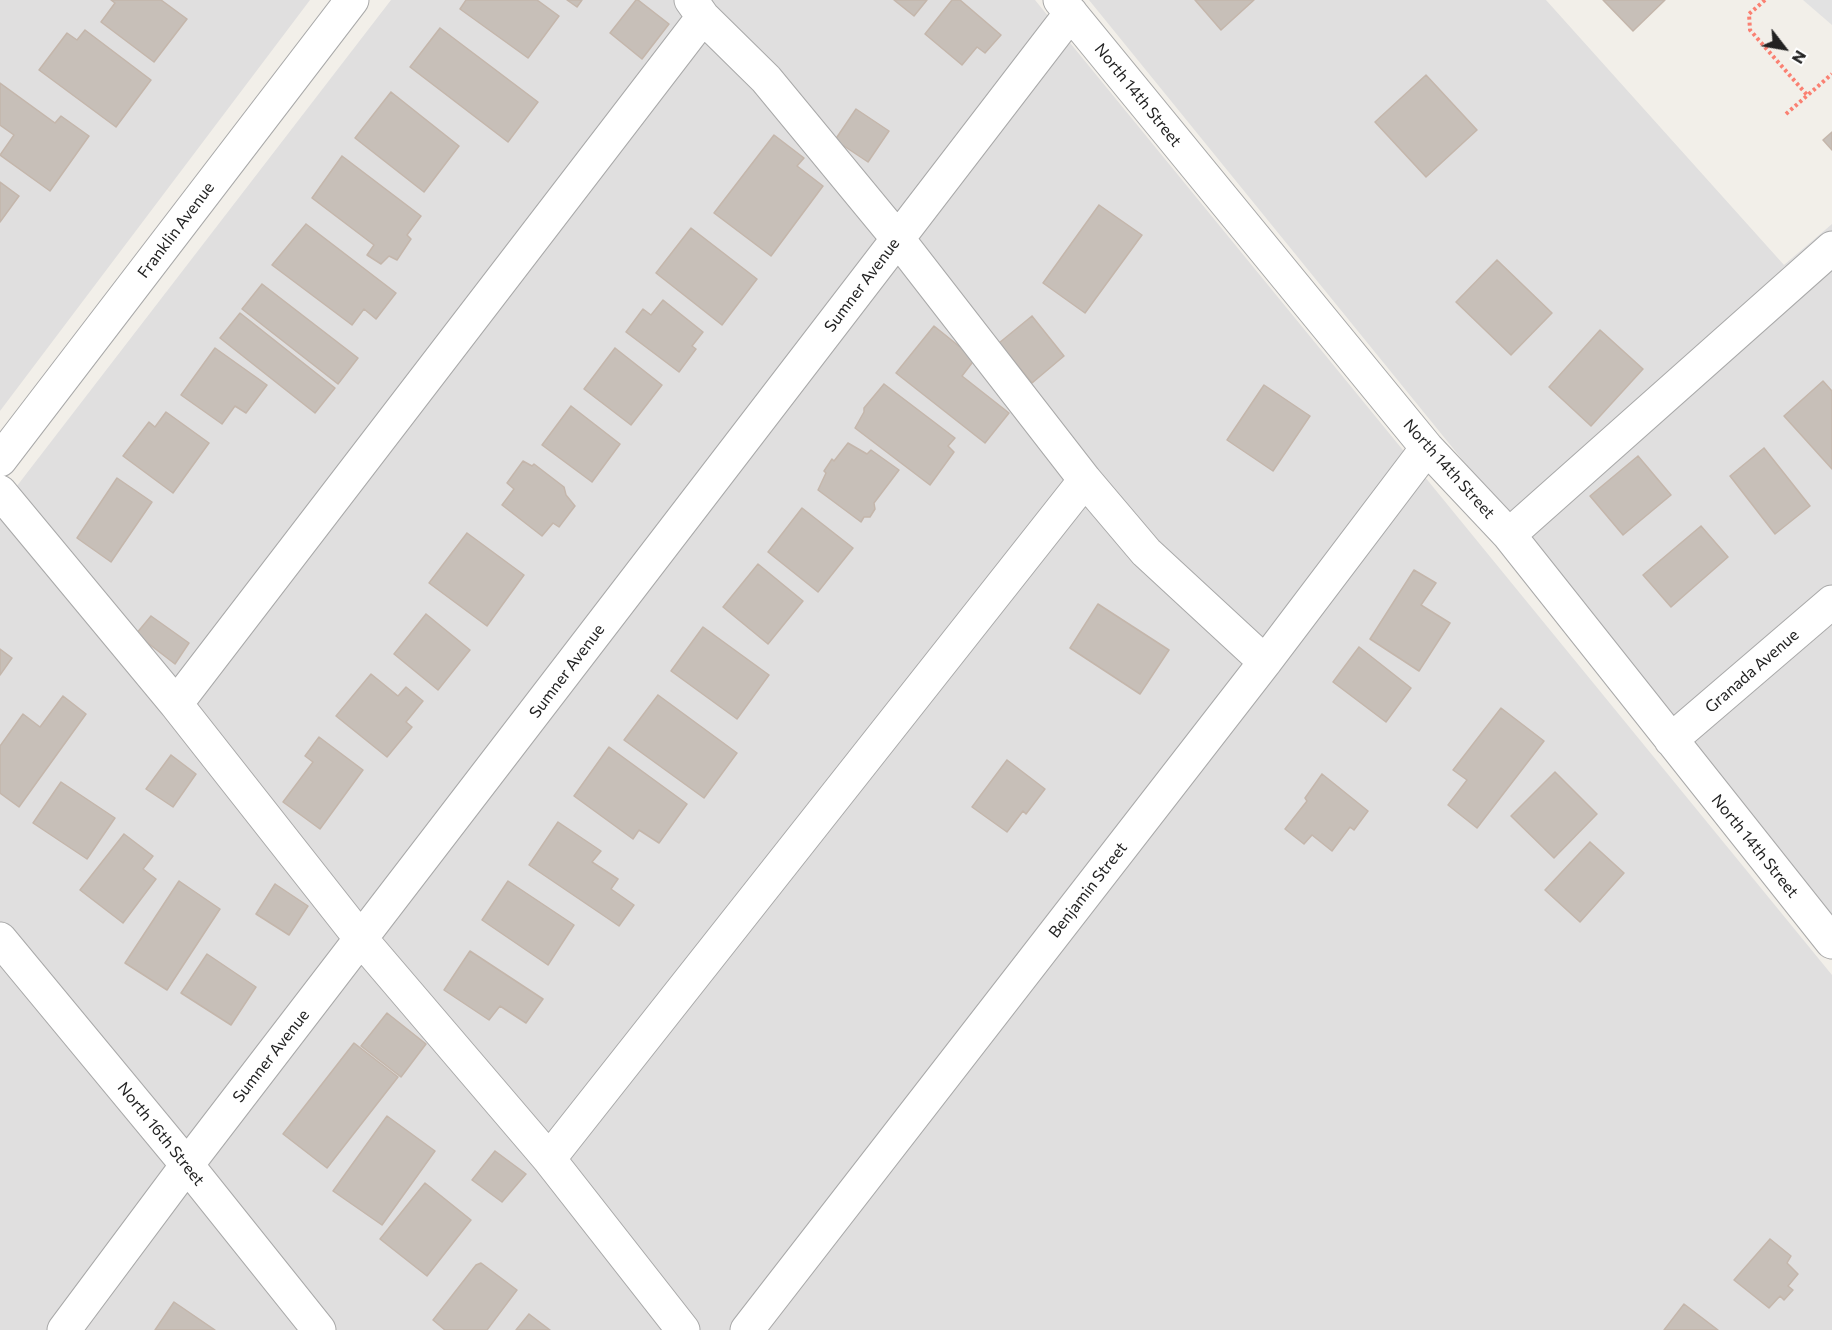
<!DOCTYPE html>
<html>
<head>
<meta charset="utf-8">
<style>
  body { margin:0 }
  #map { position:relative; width:1832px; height:1330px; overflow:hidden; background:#f2efe9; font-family:Commissioner,sans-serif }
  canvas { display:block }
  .north { position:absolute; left:1754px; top:18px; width:60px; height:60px; -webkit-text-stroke:4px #fff; paint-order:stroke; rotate:121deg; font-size:16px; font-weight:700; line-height:24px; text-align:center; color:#222 }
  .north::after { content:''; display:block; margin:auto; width:21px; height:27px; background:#222; clip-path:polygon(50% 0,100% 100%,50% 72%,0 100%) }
</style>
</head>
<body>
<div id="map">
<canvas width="1832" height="1330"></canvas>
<div class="north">N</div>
</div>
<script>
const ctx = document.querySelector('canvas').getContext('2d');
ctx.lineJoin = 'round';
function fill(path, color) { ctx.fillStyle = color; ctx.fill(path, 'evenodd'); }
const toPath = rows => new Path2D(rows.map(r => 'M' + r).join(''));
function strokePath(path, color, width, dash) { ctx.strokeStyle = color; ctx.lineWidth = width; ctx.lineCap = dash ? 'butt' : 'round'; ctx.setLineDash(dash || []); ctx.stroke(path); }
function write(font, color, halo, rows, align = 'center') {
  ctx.font = font + ' Commissioner,sans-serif'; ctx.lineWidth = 4.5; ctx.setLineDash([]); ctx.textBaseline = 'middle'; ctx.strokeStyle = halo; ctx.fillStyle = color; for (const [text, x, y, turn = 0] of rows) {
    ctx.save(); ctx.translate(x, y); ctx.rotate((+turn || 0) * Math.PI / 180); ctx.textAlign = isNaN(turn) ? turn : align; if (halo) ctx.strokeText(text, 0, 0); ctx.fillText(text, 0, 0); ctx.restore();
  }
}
const residential = toPath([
  [0,0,310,0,0,411],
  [391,0,1035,0,1832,975,1832,1330,0,1330,0,508],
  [1089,0,1546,0,1784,265,1832,224,1832,915]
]);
const parking = toPath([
  [1803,0,1832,0,1832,25]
]);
const building = toPath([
  [111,0,161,0,187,19,154,62,101,22,115,3,111,0],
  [466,0,537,0,559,16,528,58,460,9,466,0],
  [567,0,582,0,577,7,567,0],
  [636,0,638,0,669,24,642,59,610,33,636,0],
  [894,0,927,0,914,16,894,0],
  [952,0,960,0,1001,35,985,53,977,47,962,65,925,34,952,0],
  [1195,0,1254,0,1221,30,1195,0],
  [1603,0,1665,0,1633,31,1603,0],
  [440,28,538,102,508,142,410,67,440,28],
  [85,30,151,80,116,127,39,70,67,33,77,40,85,30],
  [1426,75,1477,130,1426,177,1375,122,1426,75],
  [0,83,55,123,61,116,89,136,50,191,0,155,14,135,0,125,0,83],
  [391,92,459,146,424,192,355,138,391,92],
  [856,109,889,131,868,162,835,140,856,109],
  [1832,132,1832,150,1823,140,1832,132],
  [774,135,804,158,797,166,823,186,771,256,714,213,774,135],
  [342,156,421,216,407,235,411,239,397,260,389,256,381,264,367,255,374,245,312,198,342,156],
  [0,182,19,196,0,222,0,182],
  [1099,205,1142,235,1085,313,1043,283,1099,205],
  [306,224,396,293,376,319,364,309,352,325,272,265,306,224],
  [691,228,757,279,722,325,656,273,691,228],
  [1497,260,1552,313,1511,355,1456,302,1497,260],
  [262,284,358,358,338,384,242,309,262,284],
  [663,300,703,332,692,346,696,349,679,372,626,332,643,309,651,315,663,300],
  [240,313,335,388,315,413,220,338,240,313],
  [1032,316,1064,356,1032,383,999,343,1032,316],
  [934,326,975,359,962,376,1009,413,985,443,896,373,934,326],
  [1600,330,1643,369,1591,426,1549,387,1600,330],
  [215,348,267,385,246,413,235,406,222,424,181,395,215,348],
  [615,348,662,385,631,425,584,389,615,348],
  [1823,381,1832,391,1832,469,1784,416,1823,381],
  [884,384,955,438,948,446,954,452,930,485,855,428,864,412,864,408,884,384],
  [1264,385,1310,416,1273,471,1227,440,1264,385],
  [571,406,620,444,592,482,542,445,571,406],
  [166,412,209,443,173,493,123,456,149,422,155,427,166,412],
  [848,443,867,454,871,450,899,470,874,503,875,509,870,517,864,517,861,522,818,490,826,473,824,471,832,459,834,461,848,443],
  [1764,448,1810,506,1775,534,1730,476,1764,448],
  [1638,456,1671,495,1623,535,1590,496,1638,456],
  [523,461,532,466,534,464,564,487,566,495,575,506,559,527,553,523,542,536,502,505,514,489,507,483,523,461],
  [117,478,152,502,111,562,77,538,117,478],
  [802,508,853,548,818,592,768,552,802,508],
  [1701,526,1728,557,1671,607,1643,575,1701,526],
  [467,533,524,575,487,626,429,583,467,533],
  [758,564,803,601,768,644,723,607,758,564],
  [1414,570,1436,583,1421,605,1450,623,1419,671,1370,639,1414,570],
  [1098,604,1169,650,1140,694,1070,648,1098,604],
  [426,614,470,650,438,690,394,654,426,614],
  [151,616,189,643,175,664,136,634,151,616],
  [703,627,769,675,737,719,671,671,703,627],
  [1359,647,1411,688,1386,722,1333,682,1359,647],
  [0,649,12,658,0,675,0,649],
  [371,674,398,696,406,687,423,701,406,722,412,727,387,757,336,716,371,674],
  [658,695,737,753,704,798,624,740,658,695],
  [63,696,86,714,19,807,0,793,0,746,23,714,40,727,63,696],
  [1501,708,1544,741,1477,828,1448,805,1467,780,1453,770,1501,708],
  [319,737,363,770,320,829,283,802,313,762,305,756,319,737],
  [609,747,687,804,659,843,639,830,633,839,574,796,609,747],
  [171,755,196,774,173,807,146,789,171,755],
  [1007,760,1045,789,1026,814,1023,811,1007,832,972,807,1007,760],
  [1555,772,1597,814,1554,858,1511,816,1555,772],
  [1322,774,1368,811,1354,830,1350,827,1332,851,1312,835,1304,844,1285,829,1307,801,1305,798,1322,774],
  [61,782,115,818,87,859,33,823,61,782],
  [558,822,601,851,592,862,618,879,611,889,634,905,619,926,529,865,558,822],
  [124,834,153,856,143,869,156,879,123,923,80,890,124,834],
  [1590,842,1624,873,1580,922,1545,890,1590,842],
  [179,881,220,909,167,990,125,963,179,881],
  [508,881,574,925,548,965,482,920,508,881],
  [275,884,308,906,289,935,256,914,275,884],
  [470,951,543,999,526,1023,500,1006,489,1020,444,990,470,951],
  [207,954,256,987,231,1025,181,993,207,954],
  [387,1013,426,1044,401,1077,361,1046,387,1013],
  [354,1043,398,1077,327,1168,283,1134,354,1043],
  [387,1116,435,1151,382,1225,333,1191,387,1116],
  [495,1151,526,1174,502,1202,472,1180,495,1151],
  [425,1183,471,1220,427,1276,380,1239,425,1183],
  [1770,1239,1791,1256,1787,1263,1798,1274,1788,1286,1793,1290,1784,1300,1780,1296,1769,1308,1734,1280,1770,1239],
  [481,1263,517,1290,487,1330,445,1330,433,1320,476,1265,481,1263],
  [174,1302,215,1330,155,1330,174,1302],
  [1684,1304,1718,1330,1664,1330,1684,1304],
  [529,1314,550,1330,516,1330,529,1314]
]);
const path = toPath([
  [1765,0,1749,14,1750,30,1807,95],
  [1786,114,1832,74]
]);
const minor = toPath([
  [691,0,703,17,766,79,898,239,1085,480,1146,552,1265,662],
  [1060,0,1427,448,1509,535,1832,942],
  [0,460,352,0],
  [0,492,176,704,361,939,549,1159,683,1330],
  [1509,535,1832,248],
  [176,704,703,17],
  [1671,740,1832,602],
  [0,939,187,1165,319,1330],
  [549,1159,1085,480],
  [64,1330,187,1165,1071,13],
  [747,1330,1265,662,1427,448]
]);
const streetNames = [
  ["North 14th Street",1138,95,51],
  ["Franklin Avenue",176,230,-53],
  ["Sumner Avenue",862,285,-53],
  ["North 14th Street",1449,469,48],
  ["Sumner Avenue",567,671,-53],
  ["Granada Avenue",1752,671,-41],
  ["North 14th Street",1755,846,51],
  ["Benjamin Street",1088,890,-52],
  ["Sumner Avenue",271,1056,-52],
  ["North 16th Street",161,1134,51]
];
fill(residential, '#e0dfdf');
fill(parking, '#e2e2e2');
fill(building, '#c7bfb8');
strokePath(building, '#c4b6ab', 1.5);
strokePath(minor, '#a9a9a9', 35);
strokePath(path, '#fa8072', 4, [3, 3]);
strokePath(minor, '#fff', 33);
write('16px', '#222', '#fff', streetNames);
</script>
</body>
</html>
